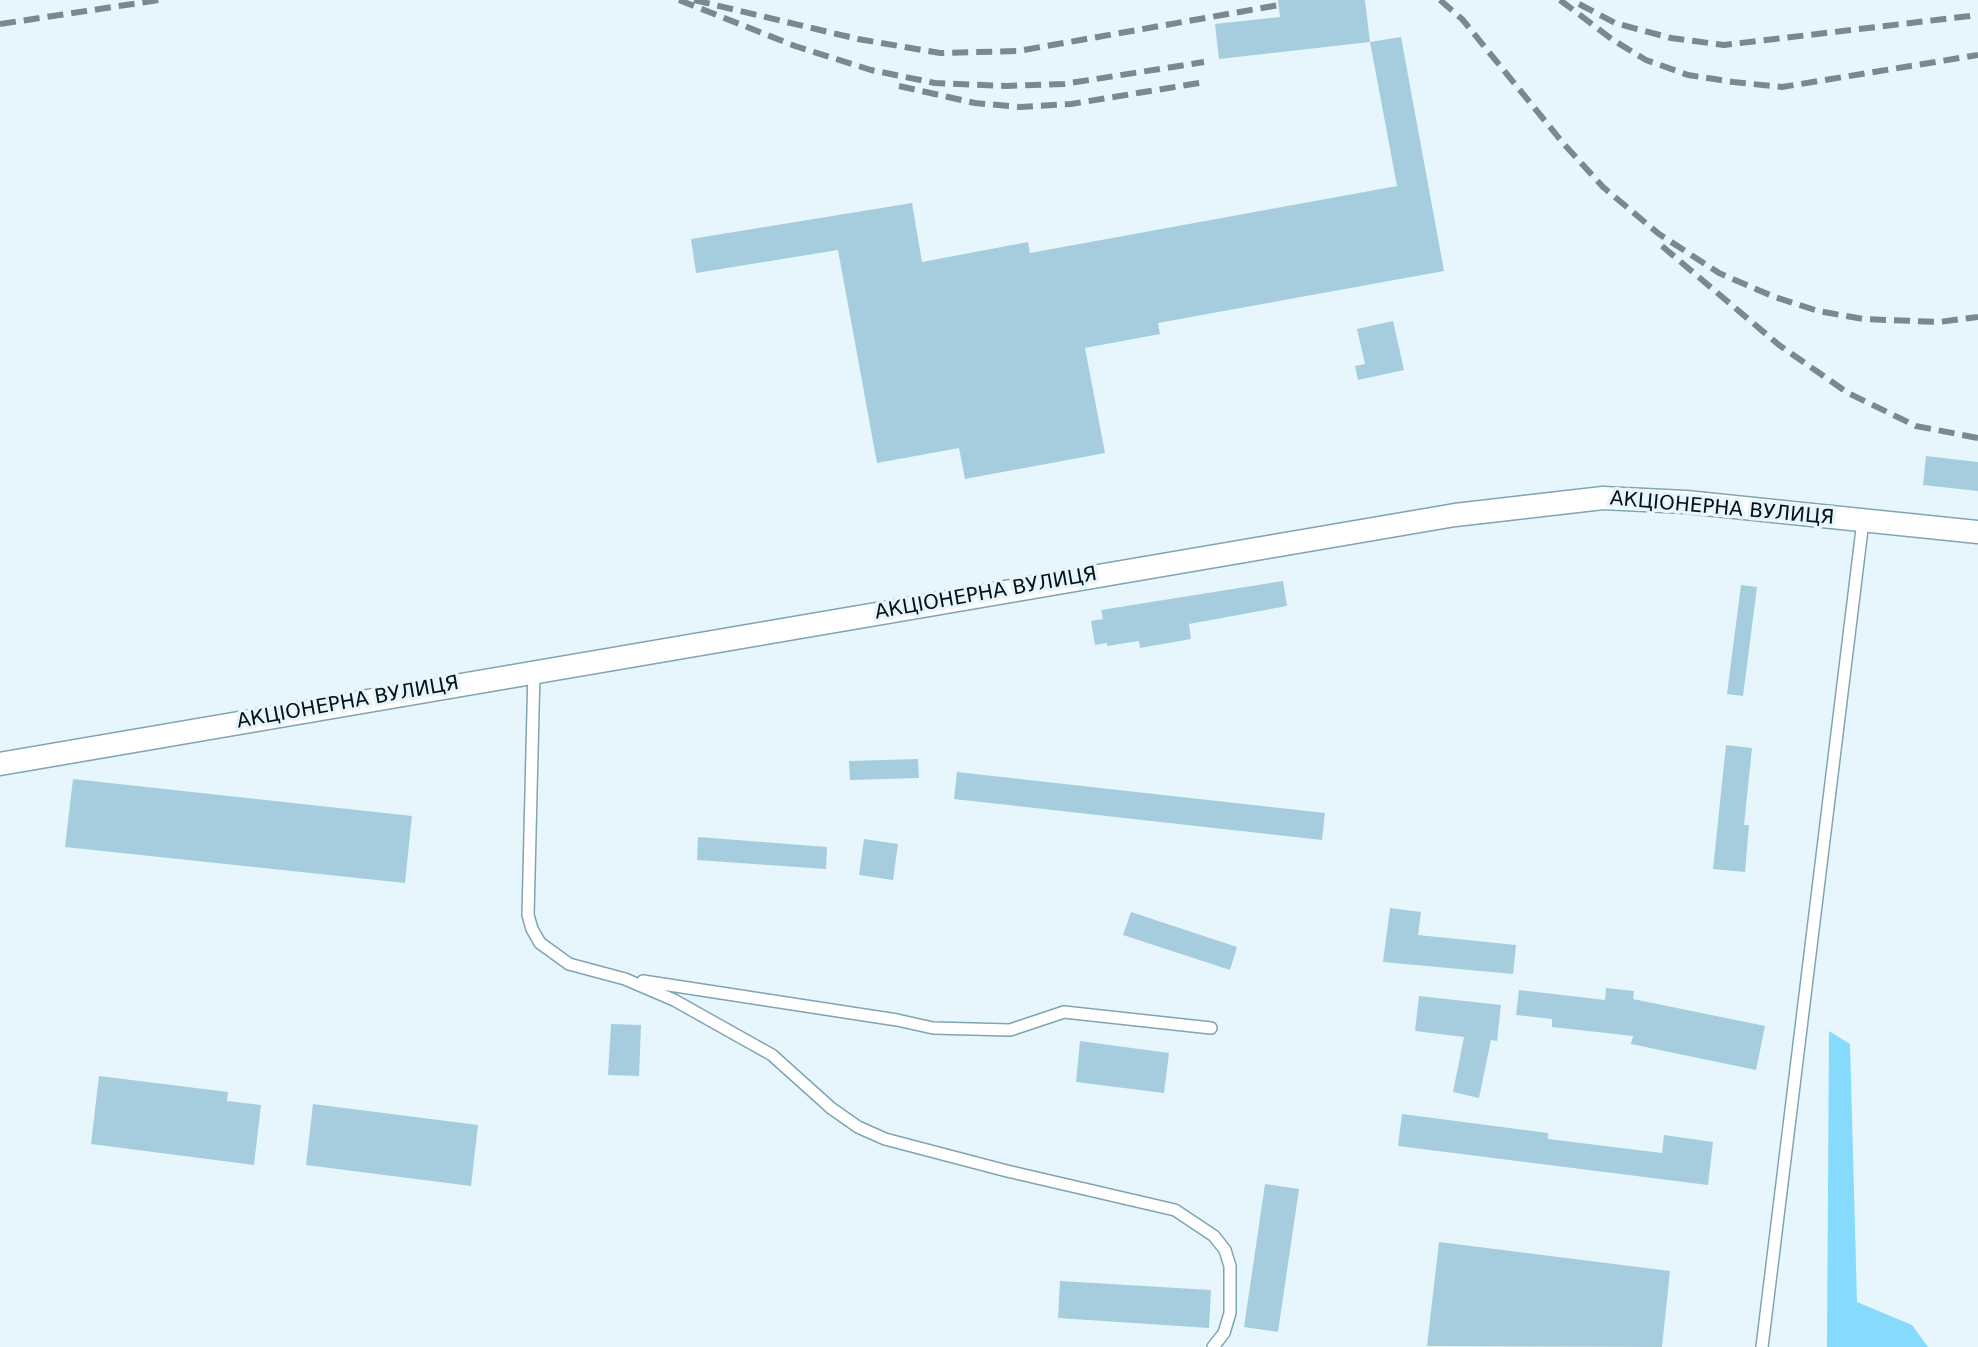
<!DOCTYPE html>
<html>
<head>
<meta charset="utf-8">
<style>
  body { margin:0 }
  canvas { display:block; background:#e7f6fd }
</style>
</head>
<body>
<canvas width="1978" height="1347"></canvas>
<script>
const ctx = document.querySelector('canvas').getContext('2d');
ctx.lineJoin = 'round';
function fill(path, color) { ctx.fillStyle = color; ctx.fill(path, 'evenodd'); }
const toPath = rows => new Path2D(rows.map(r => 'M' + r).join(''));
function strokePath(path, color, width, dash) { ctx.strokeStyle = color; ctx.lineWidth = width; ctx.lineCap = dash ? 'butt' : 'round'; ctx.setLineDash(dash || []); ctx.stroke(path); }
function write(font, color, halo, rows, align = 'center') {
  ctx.font = font + ' "DejaVu Sans",sans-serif'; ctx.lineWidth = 7; ctx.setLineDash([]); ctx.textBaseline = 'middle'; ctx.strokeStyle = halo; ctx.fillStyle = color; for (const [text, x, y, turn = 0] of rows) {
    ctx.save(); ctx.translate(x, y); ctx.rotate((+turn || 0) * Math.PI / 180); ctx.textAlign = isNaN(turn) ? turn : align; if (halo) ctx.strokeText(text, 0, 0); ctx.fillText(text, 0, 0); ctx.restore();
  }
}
const green = toPath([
  [1829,1031,1850,1044,1857,1302,1912,1325,1928,1347,1827,1347]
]);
const building = toPath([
  [1278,0,1365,0,1370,42,1219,59,1215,24,1280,17],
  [1401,37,1444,271,1158,323,1160,334,1085,348,1105,453,965,479,959,448,877,463,838,250,696,273,691,239,912,203,922,262,1028,242,1030,253,1397,186,1370,42],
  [1393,321,1404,370,1358,380,1355,366,1365,364,1357,329],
  [1926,456,1978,462,1978,491,1923,485],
  [1283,581,1287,606,1189,624,1191,639,1140,648,1139,641,1107,646,1107,643,1095,645,1091,621,1103,619,1101,610],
  [1741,585,1757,587,1743,696,1727,694],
  [1726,745,1752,748,1744,825,1749,825,1745,872,1713,869],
  [918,759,919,778,850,780,849,761],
  [957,772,1325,813,1322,840,954,799],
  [73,779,412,816,405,883,65,847],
  [698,837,827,847,826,869,697,860],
  [864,839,898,844,893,880,859,875],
  [1390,908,1421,912,1418,935,1516,945,1513,974,1383,962],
  [1131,912,1237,947,1230,970,1123,935],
  [1606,988,1634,991,1633,999,1765,1026,1756,1070,1631,1044,1633,1036,1552,1027,1552,1019,1516,1015,1519,990,1605,1000],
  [1419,996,1501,1005,1497,1041,1491,1040,1479,1098,1453,1092,1464,1037,1415,1031],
  [611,1024,641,1025,639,1076,608,1075],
  [1080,1041,1169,1053,1164,1093,1076,1082],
  [99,1076,228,1092,227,1101,261,1105,254,1165,91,1144],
  [313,1104,478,1125,471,1186,306,1165],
  [1402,1114,1548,1133,1548,1139,1662,1153,1664,1135,1713,1142,1708,1185,1398,1146],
  [1265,1184,1299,1189,1278,1332,1244,1327],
  [1439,1242,1670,1271,1662,1347,1427,1346],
  [1060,1281,1211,1290,1209,1328,1058,1318]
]);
const lane = toPath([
  [534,670,528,915,532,929,540,943,569,964,625,979,674,1000,772,1055,831,1108,858,1127,885,1139,1007,1171,1175,1210,1214,1236,1225,1250,1230,1266,1230,1313,1224,1333,1213,1347],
  [643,981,897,1020,933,1028,1010,1030,1064,1012,1211,1028],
  [1762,1347,1863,521]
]);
const street = toPath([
  [0,764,1455,515,1603,498,1686,502,1978,532]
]);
const rail = toPath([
  [679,0,795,46,871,70,935,83,1006,86,1064,84,1204,62],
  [694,0,858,39,940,53,1018,51,1279,5],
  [1440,0,1462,19,1563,143,1603,187,1659,234,1719,273,1772,296,1818,311,1863,319,1939,322,1978,317],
  [1560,0,1613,40,1646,60,1688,75,1733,82,1782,87,1978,55],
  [1579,4,1615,23,1671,38,1724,45,1978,15],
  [0,24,159,0],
  [899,86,975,103,1020,107,1071,104,1205,82],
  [1662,246,1779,345,1848,393,1916,426,1978,438]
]);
const streetNames = [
  ["АКЦІОНЕРНА ВУЛИЦЯ",1722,509,5],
  ["АКЦІОНЕРНА ВУЛИЦЯ",986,594,-10],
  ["АКЦІОНЕРНА ВУЛИЦЯ",348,703,-10]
];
fill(green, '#86dafc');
fill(building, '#a6cddd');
strokePath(lane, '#7fa4b4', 14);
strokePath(street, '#7fa4b4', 25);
strokePath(lane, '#fff', 11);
strokePath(street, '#fff', 22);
strokePath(rail, '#7a898f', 6, [16, 8]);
write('20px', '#041217', '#e7f6fd', streetNames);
</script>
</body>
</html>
